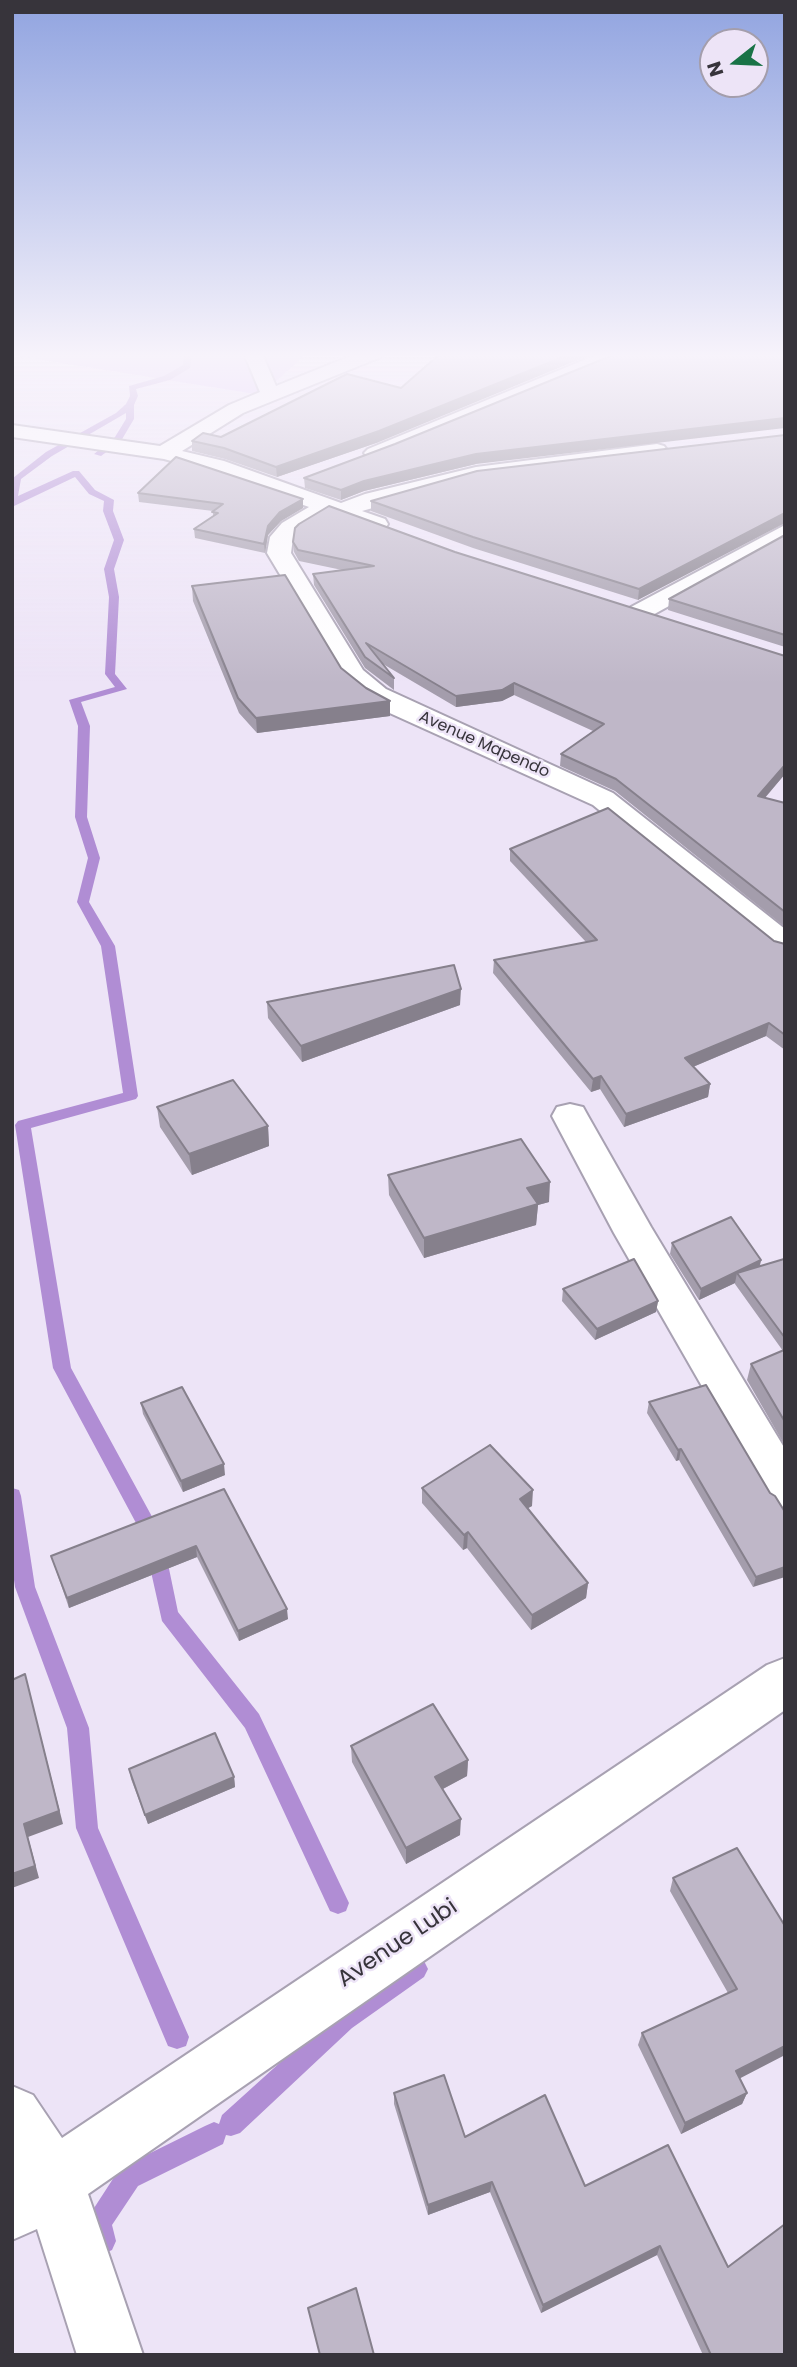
<!DOCTYPE html>
<html>
<head>
<meta charset="utf-8">
<style>
  body { margin:0 }
  #map { position:relative; width:797px; height:2367px; overflow:hidden; background:#ede4f7; font-family:Poppins,sans-serif }
  canvas { display:block }
  .frame { position:absolute; inset:0; border:14px solid #37343b; pointer-events:none }
  .north { position:absolute; left:699px; top:28px; width:70px; height:70px; box-sizing:border-box; background:#ede4f7; border:2px solid #a49eac; border-radius:50%; rotate:252deg; font-size:19px; font-weight:700; line-height:28px; text-align:center; color:#37343b }
  .north::after { content:''; display:block; margin:auto; width:24px; height:32px; background:#197347; clip-path:polygon(50% 0,100% 100%,50% 72%,0 100%) }
</style>
</head>
<body>
<div id="map">
<canvas width="797" height="2367"></canvas>
<div class="frame"></div>
<div class="north">N</div>
</div>
<script>
const ctx = document.querySelector('canvas').getContext('2d');
ctx.lineJoin = 'round';
function fill(path, color) { ctx.fillStyle = color; ctx.fill(path, 'evenodd'); }
const toPath = rows => new Path2D(rows.map(r => 'M' + r).join(''));
function strokePath(path, color, width, dash) { ctx.strokeStyle = color; ctx.lineWidth = width; ctx.lineCap = dash ? 'butt' : 'round'; ctx.setLineDash(dash || []); ctx.stroke(path); }
function write(font, color, halo, rows, align = 'center') {
  ctx.font = font + ' Poppins,sans-serif'; ctx.lineWidth = 5; ctx.setLineDash([]); ctx.textBaseline = 'middle'; ctx.strokeStyle = halo; ctx.fillStyle = color; for (const [text, x, y, turn = 0] of rows) {
    ctx.save(); ctx.translate(x, y); ctx.rotate((+turn || 0) * Math.PI / 180); ctx.textAlign = isNaN(turn) ? turn : align; if (halo) ctx.strokeText(text, 0, 0); ctx.fillText(text, 0, 0); ctx.restore();
  }
}
const green = toPath([
  [12,353,307,353,261,395,12,355]
]);
const stream = toPath([
  [184,353,192,353,190,368,170,380,136,389,138,396,134,405,134,419,121,441,101,456,94,454,115,437,126,419,126,413,52,456,21,479,18,496,73,471,79,471,95,490,114,500,113,511,124,540,114,569,119,597,115,674,127,689,81,702,90,726,87,817,100,858,89,902,115,946,138,1096,136,1099,31,1128,71,1368,162,1535,178,1612,259,1714,349,1903,346,1911,338,1914,330,1911,245,1728,162,1621,143,1536,53,1368,15,1125,18,1121,123,1093,101,946,77,902,88,858,75,817,78,726,69,700,115,687,105,674,109,597,104,569,114,540,103,511,104,501,89,494,75,477,12,507,13,478,46,452,116,413,126,404,130,396,129,386,164,376,183,365,184,353],
  [12,1488,19,1490,21,1496,35,1587,89,1728,98,1828,189,2037,186,2046,177,2049,168,2046,76,1828,67,1728,15,1587,12,1566,12,1488],
  [416,1957,424,1961,428,1969,424,1977,352,2028,240,2133,231,2136,226,2135,223,2144,138,2186,112,2225,116,2241,112,2250,103,2254,94,2250,85,2222,120,2168,205,2126,214,2122,219,2124,222,2115,336,2012,416,1957]
]);
const street = toPath([
  [247,353,265,353,263,356,276,386,358,353,383,353,381,357,243,413,182,451,224,461,341,503,365,494,476,467,657,444,664,446,667,450,664,454,657,456,476,479,362,511,385,519,388,524,385,529,377,531,329,514,298,533,293,538,291,553,363,670,386,689,613,793,785,929,785,955,773,952,593,805,383,710,368,701,344,681,267,553,270,537,282,523,309,507,208,471,164,459,12,437,12,425,160,446,229,405,260,392,245,356,247,353],
  [601,353,625,353,623,357,382,457,368,457,364,453,368,449,601,353],
  [785,525,785,542,649,617,640,619,631,617,628,612,631,607,785,525],
  [570,1104,583,1107,588,1116,651,1227,785,1449,785,1509,769,1503,614,1233,552,1116,557,1107,570,1104],
  [785,1658,785,1710,88,2194,143,2355,77,2355,37,2229,12,2240,12,2086,33,2095,62,2138,767,1665,785,1658]
]);
const wall = toPath([
  [785,435,638,600,473,548,371,511,371,501],
  [221,437,379,442,277,477,225,459,192,451,192,441],
  [395,444,476,464,364,491,341,500,305,488,304,478],
  [138,493,303,508,281,521,268,535,265,553,195,538,194,529,213,516,213,511,139,502],
  [785,535,785,647,668,610,669,599],
  [293,542,455,552,785,656,785,774,765,798,785,803,785,927,615,791,560,766,561,754,593,731,514,695,502,701,456,707,383,664,394,678,394,690,365,668,314,585,313,574,342,570,299,561,294,552],
  [192,586,341,668,366,688,390,701,390,716,257,733,239,713,193,601],
  [510,849,774,941,785,944,785,1050,766,1036,693,1067,710,1084,708,1097,624,1127,600,1089,591,1092,493,973,494,960,586,942,510,861],
  [267,1002,460,1005,302,1062,268,1018],
  [157,1107,268,1126,269,1146,192,1175,160,1127],
  [388,1175,549,1202,538,1205,536,1225,424,1258,389,1195],
  [672,1243,761,1260,760,1266,785,1260,785,1446,747,1380,751,1364,783,1351,735,1284,735,1283,699,1300,670,1254],
  [563,1289,658,1301,656,1312,595,1340,562,1301],
  [649,1402,785,1512,753,1587,679,1460,676,1461,647,1413],
  [141,1403,225,1475,183,1492,143,1414],
  [422,1488,532,1506,527,1508,588,1583,586,1598,531,1630,467,1548,463,1550,422,1503],
  [224,1489,288,1619,239,1641,197,1557,69,1608,51,1556],
  [351,1746,468,1760,467,1776,443,1789,460,1835,406,1864,352,1762],
  [129,1769,234,1777,235,1787,148,1824,131,1779],
  [737,1848,739,2078,747,2093,742,2104,681,2134,638,2045,642,2033,728,1993,670,1891,673,1878],
  [394,2093,465,2137,585,2186,728,2267,785,2355,703,2355,657,2255,541,2313,490,2192,428,2215,394,2104]
]);
const shadedWall = toPath([
  [573,353,595,353,379,442,277,477,276,467],
  [785,418,785,428,476,464,364,491,341,500,341,490,364,481,476,454],
  [303,499,303,508,281,521,268,535,265,553,264,544,268,526,280,512],
  [785,513,785,523,638,600,639,589],
  [514,683,514,695,502,701,456,707,456,696],
  [390,701,390,716,257,733,256,718],
  [785,765,785,774,756,808,758,796],
  [461,989,460,1005,302,1062,301,1046],
  [769,1023,766,1036,683,1071,685,1058],
  [601,1076,600,1089,591,1092,593,1079],
  [710,1084,708,1097,624,1127,626,1114],
  [268,1126,269,1146,192,1175,189,1154],
  [550,1182,549,1202,538,1205,536,1225,424,1258,424,1238,527,1188],
  [761,1260,758,1272,737,1273,735,1283,699,1300,701,1289],
  [658,1301,656,1312,595,1340,597,1329],
  [681,1449,679,1460,676,1461,678,1450],
  [224,1464,225,1475,183,1492,181,1481],
  [533,1490,532,1506,518,1514,520,1499],
  [468,1532,467,1548,463,1550,464,1535],
  [196,1546,197,1557,69,1608,67,1598],
  [785,1567,785,1577,753,1587,756,1577],
  [588,1583,586,1598,531,1630,532,1615],
  [287,1609,288,1619,239,1641,238,1631],
  [25,1674,63,1824,28,1837,39,1878,12,1888,12,1874,24,1824],
  [468,1760,467,1776,435,1793,435,1777],
  [234,1777,235,1787,148,1824,145,1815],
  [461,1819,460,1835,406,1864,406,1848],
  [785,2046,785,2055,731,2083,736,2071],
  [747,2093,742,2104,681,2134,685,2123],
  [492,2182,490,2192,428,2215,428,2205],
  [660,2246,657,2255,541,2313,543,2305]
]);
const building = toPath([
  [441,353,573,353,379,431,276,467,224,448,192,441,203,433,221,437,347,374,401,388,441,353],
  [618,353,785,353,785,418,476,454,364,481,341,490,304,478,395,444,618,353],
  [785,435,785,513,639,589,473,537,371,501,477,471,785,435],
  [176,457,303,499,280,512,268,526,264,544,194,529,218,513,212,512,223,504,138,493,176,457],
  [329,506,455,552,785,656,785,765,758,796,785,803,785,912,616,779,561,754,604,724,514,683,502,690,456,696,366,643,394,678,365,657,313,574,374,566,298,550,293,542,295,528,299,524,329,506],
  [785,535,785,635,669,599,785,535],
  [285,575,341,668,366,688,390,701,256,718,238,698,192,586,285,575],
  [608,808,774,941,785,944,785,1035,769,1023,685,1058,710,1084,626,1114,601,1076,593,1079,494,960,597,940,510,849,608,808],
  [454,965,461,989,301,1046,267,1002,454,965],
  [233,1080,268,1126,189,1154,157,1107,233,1080],
  [521,1139,550,1182,527,1188,538,1204,424,1238,388,1175,521,1139],
  [731,1217,761,1260,701,1289,672,1243,731,1217],
  [634,1259,658,1301,597,1329,563,1289,634,1259],
  [784,1259,785,1260,785,1338,737,1273,784,1259],
  [784,1350,785,1352,785,1422,751,1364,784,1350],
  [706,1385,770,1493,775,1496,785,1512,785,1567,756,1577,681,1449,678,1450,649,1402,706,1385],
  [182,1387,224,1464,181,1481,141,1403,182,1387],
  [490,1445,533,1490,520,1499,588,1583,532,1615,468,1532,464,1535,422,1488,490,1445],
  [224,1489,287,1609,238,1631,196,1546,67,1598,51,1556,224,1489],
  [25,1674,59,1811,24,1824,35,1866,12,1874,12,1680,25,1674],
  [433,1704,468,1760,435,1777,461,1819,406,1848,351,1746,433,1704],
  [215,1733,234,1777,145,1815,129,1769,215,1733],
  [737,1848,785,1926,785,2046,736,2071,747,2093,685,2123,642,2033,737,1989,673,1878,737,1848],
  [444,2075,465,2137,545,2095,585,2186,668,2145,728,2267,785,2224,785,2355,711,2355,660,2246,543,2305,492,2182,428,2205,394,2093,444,2075],
  [356,2288,374,2355,320,2355,308,2308,356,2288]
]);
const farStreetnames = [
  ["Avenue Mapendo",484,745,24]
];
const nearStreetnames = [
  ["Avenue Lubi",398,1944,-34]
];
fill(green, '#dec2fb');
fill(stream, '#b08dd4');
strokePath(street, '#a8a1b2', 4);
fill(street, '#fff');
fill(wall, '#a49dac');
fill(shadedWall, '#86808c');
fill(building, '#bfb7c8');
strokePath(building, '#86808c', 2);
const sky = ctx.createLinearGradient(0, 0, 0, 684);
sky.addColorStop(0, '#91a4e0');
sky.addColorStop(0.52, '#f7f3fb');
sky.addColorStop(1, '#f7f3fb00');
ctx.fillStyle = sky;
ctx.fillRect(0, 0, 797, 684);
write('16px', '#37343b', '#ede4f7', farStreetnames);
write('23px', '#37343b', '#ede4f7', nearStreetnames);
</script>
</body>
</html>
